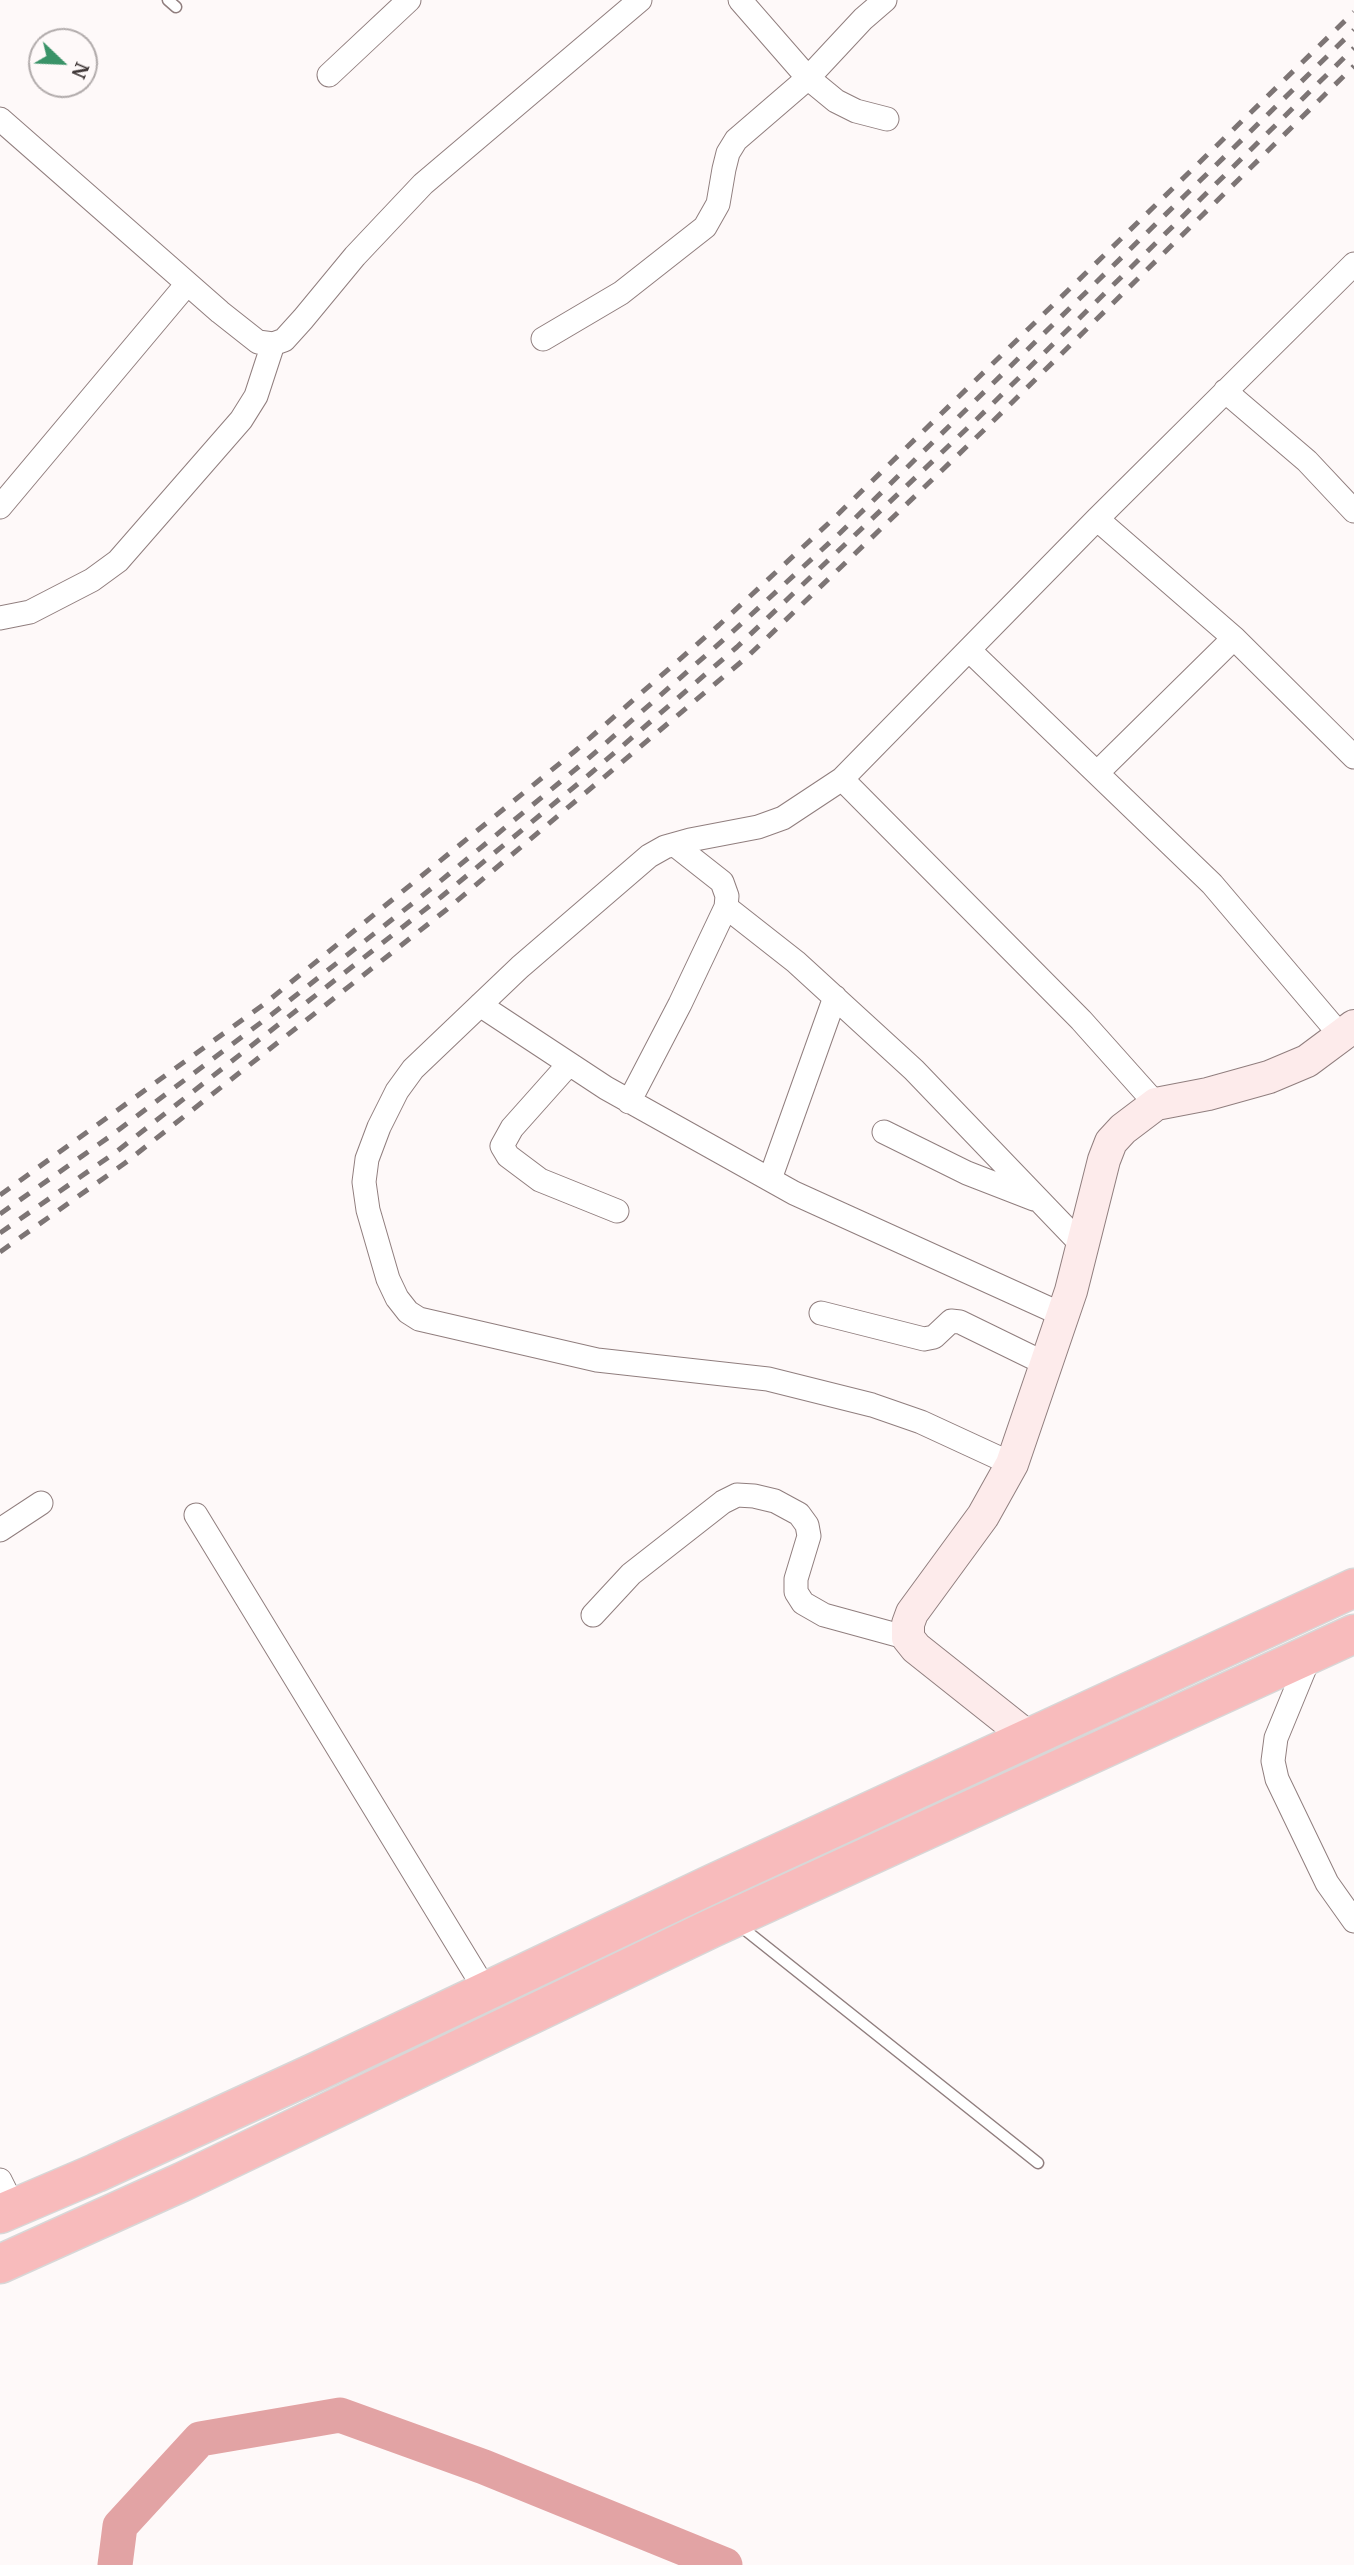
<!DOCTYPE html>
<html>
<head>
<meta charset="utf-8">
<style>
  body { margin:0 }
  #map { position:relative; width:1354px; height:2565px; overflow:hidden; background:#fef9f9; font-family:Merriweather,serif }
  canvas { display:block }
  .north { position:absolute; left:28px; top:28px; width:70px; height:70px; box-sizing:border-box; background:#fef9f9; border:2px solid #b1abab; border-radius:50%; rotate:113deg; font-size:19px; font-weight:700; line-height:28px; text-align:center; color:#3e3636 }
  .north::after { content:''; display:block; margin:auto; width:24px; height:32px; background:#3a9368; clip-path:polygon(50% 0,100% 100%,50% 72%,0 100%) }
</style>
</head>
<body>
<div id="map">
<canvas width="1354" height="2565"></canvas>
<div class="north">N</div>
</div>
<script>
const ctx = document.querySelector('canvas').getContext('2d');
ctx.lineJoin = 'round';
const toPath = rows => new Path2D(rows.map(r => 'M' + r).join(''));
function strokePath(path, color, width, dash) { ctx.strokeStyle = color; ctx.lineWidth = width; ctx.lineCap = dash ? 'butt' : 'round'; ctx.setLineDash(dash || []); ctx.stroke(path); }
const river = toPath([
  [115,2565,120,2526,200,2439,340,2415,484,2467,725,2565]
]);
const lane = toPath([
  [168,0,176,7],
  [739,1925,1038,2163]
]);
const street = toPath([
  [740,0,808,78,836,101,856,111,887,119],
  [329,75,409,0],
  [0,119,220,312,258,342,273,344,284,340,303,319,355,256,423,184,640,0],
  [543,339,621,293,705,227,718,204,724,169,728,153,736,140,808,78,863,19,885,0],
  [1225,391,1307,461,1354,511],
  [0,507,187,284],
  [1097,519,1234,638,1354,757],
  [0,618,30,612,92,580,118,561,241,420,256,396,273,344],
  [969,650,1212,884,1342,1037],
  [1098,772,1234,638],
  [842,779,1081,1020,1156,1104],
  [726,907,796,962,914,1070,1083,1246],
  [480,1005,606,1088,794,1193,1063,1315],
  [569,1064,512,1128,502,1146,508,1156,540,1180,617,1211],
  [629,1102,680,1004,726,907,727,896,722,882,675,845],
  [884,1132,967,1173,1034,1199],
  [770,1179,835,997],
  [821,1313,924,1339,934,1337,951,1321,960,1322,1046,1364],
  [1012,1464,921,1422,872,1405,768,1379,597,1360,419,1319,408,1312,397,1298,388,1279,368,1210,364,1182,367,1159,379,1127,397,1091,413,1069,520,967,649,856,665,847,690,840,758,827,783,818,842,779,1097,519,1354,264],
  [196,1515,486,1991],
  [0,1530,41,1503],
  [593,1615,631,1574,723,1502,737,1495,754,1496,775,1501,799,1514,807,1525,809,1536,796,1579,796,1592,803,1603,824,1615,908,1638],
  [1311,1653,1276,1738,1273,1761,1277,1779,1327,1883,1354,1921],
  [0,2180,14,2208]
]);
const secondary = toPath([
  [1028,1737,916,1648,908,1638,908,1624,912,1613,983,1516,1012,1464,1071,1291,1104,1160,1111,1142,1123,1129,1156,1104,1208,1094,1269,1077,1307,1061,1354,1026]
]);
const highway = toPath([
  [0,2214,96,2173,318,2071,712,1884,1354,1588],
  [0,2264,182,2182,712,1928,1354,1634]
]);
const rail = toPath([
  [0,1195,263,1005,575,751,719,625,831,521,1354,12],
  [0,1214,109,1137,271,1015,432,888,582,764,729,635,840,533,1354,30],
  [0,1233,116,1152,441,897,591,773,737,647,977,419,1354,48],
  [0,1252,125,1163,446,910,747,657,983,431,1354,66]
]);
strokePath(river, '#e2a3a4', 35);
strokePath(lane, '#907e7e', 13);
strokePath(street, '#907e7e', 25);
strokePath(secondary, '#907e7e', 34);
strokePath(highway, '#d8d7d7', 41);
strokePath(lane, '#fff', 10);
strokePath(street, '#fff', 23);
strokePath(secondary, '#fdebeb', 32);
strokePath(highway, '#f8bbbc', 38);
strokePath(rail, '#7d7575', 5, [12, 12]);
</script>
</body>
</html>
